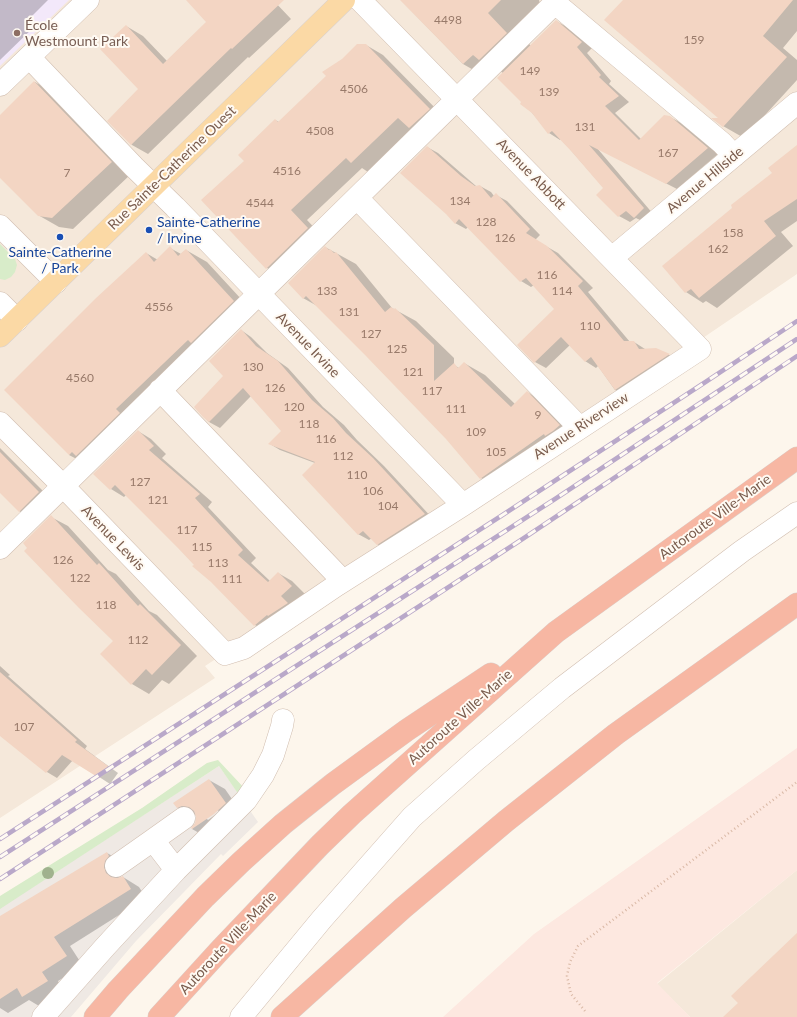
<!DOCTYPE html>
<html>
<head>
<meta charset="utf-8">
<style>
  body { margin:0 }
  canvas { display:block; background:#fdf6ec }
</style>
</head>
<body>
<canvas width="797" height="1017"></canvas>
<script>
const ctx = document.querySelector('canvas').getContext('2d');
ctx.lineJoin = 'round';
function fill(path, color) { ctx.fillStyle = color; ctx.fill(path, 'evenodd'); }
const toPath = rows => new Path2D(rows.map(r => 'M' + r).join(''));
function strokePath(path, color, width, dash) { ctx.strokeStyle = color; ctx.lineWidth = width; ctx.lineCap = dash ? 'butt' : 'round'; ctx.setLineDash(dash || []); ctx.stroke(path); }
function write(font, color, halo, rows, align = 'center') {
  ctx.font = font + ' Lato,sans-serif'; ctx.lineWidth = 4; ctx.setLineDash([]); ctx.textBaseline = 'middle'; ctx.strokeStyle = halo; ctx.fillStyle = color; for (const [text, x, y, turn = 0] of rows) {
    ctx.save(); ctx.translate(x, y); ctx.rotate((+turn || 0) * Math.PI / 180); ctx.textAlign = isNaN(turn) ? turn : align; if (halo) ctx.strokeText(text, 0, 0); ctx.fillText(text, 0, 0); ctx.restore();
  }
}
const residential = toPath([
  [0,0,797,0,797,274,588,416,205,666,215,678,0,818],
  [797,870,797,1017,690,1017,657,984]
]);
const commercial = toPath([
  [797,748,797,870,657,983,690,1017,443,1017,534,934]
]);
const industrial = toPath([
  [219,766,258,822,223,856,221,854,183,893,136,941,71,1017,0,1017,0,908]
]);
const education = toPath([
  [0,0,69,0,0,66]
]);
const green = toPath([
  [0,244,15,259,17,265,15,272,11,277,5,280,0,279],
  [218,760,246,790,241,798,219,766,0,909,0,896,142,808,207,763]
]);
const shadow = toPath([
  [0,0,48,0,30,18,35,26,0,60],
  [188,0,273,0,291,19,249,58,248,57,148,154,132,145,108,121,139,89,126,26,143,36,167,61,207,22],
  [403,0,539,0,540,4,515,29,531,46,556,21,567,27,592,48,587,53,611,81,609,84,629,102,615,113,641,139,670,117,681,123,718,154,677,189,597,148,654,215,646,223,636,218,630,222,619,216,604,188,561,139,560,140,549,133,523,102,503,73,500,71,491,80,463,64,402,1],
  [625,0,797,0,797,31,783,48,797,60,797,80,744,138,723,126,721,119],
  [366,45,383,55,446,119,368,172,362,168,307,220,324,238,284,278,267,268,202,200,246,161,275,120,279,122],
  [35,82,55,94,131,174,73,229,59,227,38,215,0,175,0,116],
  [427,147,438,153,476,186,480,186,491,192,494,196,496,195,507,201,540,235,535,240,558,253,593,288,588,292,630,342,634,342,645,349,656,349,680,360,626,396,615,390,598,366,596,368,585,361,570,345,546,368,535,362,519,345,555,309,534,285,531,287,521,281,468,227,466,229,455,223],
  [797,147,797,221,781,232,793,246,717,308,706,301,703,303,686,292,774,173],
  [325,247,356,264,392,308,416,321,454,358,454,365,459,368,464,363,485,375,515,404,527,392,547,404,579,437,501,490,481,478,447,438,319,307,303,298],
  [170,248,181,254,186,250,207,262,254,313,90,466,69,455,146,253,158,260],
  [241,330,251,337,267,353,288,368,323,407,344,425,357,440,384,466,435,521,388,550,377,544,372,538,369,540,358,534,315,463,280,450,270,444,283,431,251,396,220,428,209,422,195,407,225,376],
  [138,431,151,439,166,454,162,458,212,502,208,507,256,558,251,563,270,581,278,573,292,581,305,594,268,633,255,625,126,495,124,497,111,489],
  [0,448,51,499,31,518,19,511,0,492],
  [51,517,68,526,108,570,116,574,149,611,157,615,197,656,169,684,162,680,149,694,132,684,114,641],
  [0,666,10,675,8,676,87,746,85,749,118,773,110,784,73,760,57,778,47,772,0,735],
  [209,780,225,789,241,812,208,838,192,829,196,823,197,815,193,816,177,807],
  [218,810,219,812,208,820,206,818],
  [107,853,123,862,120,879,123,877,139,887,146,898,70,946,83,966,58,981,63,990,39,1006,29,1000,8,1013,0,1008,0,917]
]);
const building = toPath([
  [186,0,284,0,232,49,231,48,131,145,107,121,138,89,100,49,126,25,163,64,206,22],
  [400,0,501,0,488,13,507,33,479,60,473,55,463,64],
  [623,0,793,0,763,36,787,57,723,127,711,118,718,118,604,20],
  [556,20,582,42,577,47,601,75,599,77,619,96,605,106,639,140,664,115,670,116,708,148,666,184,589,145,644,208,634,218,626,211,618,217,596,195,603,188,572,152,552,131,548,134,532,113,520,104,521,102,497,78],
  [357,44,366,44,430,109,409,128,398,118,351,163,346,158,291,210,308,228,266,269,201,200,244,161,238,155,275,119,278,122,326,76,322,72,342,59],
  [34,81,112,162,52,218,38,216,0,178,0,115],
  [797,145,797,199,764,221,776,236,699,298,691,289,685,293,662,266,732,208,731,205,772,173,768,168],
  [427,146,461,176,475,186,480,185,491,198,496,193,530,229,526,233,547,246,583,281,578,286,624,341,634,341,639,349,656,348,670,354,615,390,591,357,585,362,561,337,534,363,517,345,554,309,526,278,520,282,459,219,455,224,446,214,400,173],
  [170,246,178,256,186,249,234,301,191,343,188,340,116,409,120,413,76,456,72,452,69,455,4,390,95,299,146,252,154,262],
  [325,246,329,250,330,249,334,253,336,252,385,312,391,307,394,309,395,308,434,345,434,381,454,363,458,368,464,362,511,407,527,391,560,425,553,431,545,436,544,434,480,479,446,439,366,356,306,296,303,299,288,283],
  [241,329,256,346,278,361,312,400,333,418,346,433,373,458,425,514,377,545,363,531,358,535,302,475,315,462,268,444,281,431,243,388,209,422,203,417,194,407,223,376,209,361],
  [138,430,154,446,149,450,200,494,195,498,243,550,238,555,268,582,278,572,292,586,281,596,288,603,268,616,267,615,254,626,211,582,192,566,194,565,179,549,115,485,110,490,93,474],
  [0,452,39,492,19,512,0,493],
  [51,515,97,565,99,563,138,606,140,604,181,645,152,675,146,669,131,685,100,654,113,641,78,607,24,551,27,548,23,543],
  [0,672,77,740,75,742,108,766,99,778,62,755,46,773,0,736],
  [209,779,226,803,214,814,192,829,191,828,195,823,196,817,194,811,189,807,182,806,177,808,173,803],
  [107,852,109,856,105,861,104,867,106,873,111,877,117,878,123,876,131,889,54,937,67,956,42,972,48,981,22,997,17,988,0,999,0,916],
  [797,933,797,1017,723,1017,738,1003,731,996]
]);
const path = toPath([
  [585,1011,571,994,567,976,570,962,578,946,797,782]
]);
const minor = toPath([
  [29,57,134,167,175,207,463,505],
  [0,85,88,0],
  [357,198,579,427],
  [0,226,56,282],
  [613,257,797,103],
  [0,303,17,320],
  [160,390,343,581],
  [0,423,63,486,225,654,244,648,337,585,463,505,700,349,360,0],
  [0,548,555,3,722,143,734,156],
  [116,866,153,840],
  [176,870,153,840,184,818],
  [43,1017,105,947,176,870,246,800,263,775,273,755,282,726,283,720],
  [241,1017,322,919,412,817,476,760,562,688,742,551,797,513]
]);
const major = toPath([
  [0,336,344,0]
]);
const highway = toPath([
  [95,1017,118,990,205,897,241,862,283,824,333,784,407,730,491,674],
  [159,1017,221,949,320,845,352,814,556,632,797,458],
  [282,1017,403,908,506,821,616,734,797,604]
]);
const rail = toPath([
  [0,839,501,516,707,381,797,321],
  [0,857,555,499,797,339],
  [0,879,524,538,797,356]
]);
const trees = [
  [48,873]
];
const markers = [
  [17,33,4,"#8d6e63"],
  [149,230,4,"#1a4fb4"],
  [60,237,4,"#1a4fb4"]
];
const numberNames = [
  ["4498",448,20],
  ["159",694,40],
  ["149",530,71],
  ["4506",354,89],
  ["139",549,92],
  ["131",585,127],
  ["4508",320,131],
  ["167",668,153],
  ["4516",287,171],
  ["7",67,173],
  ["134",460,201],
  ["4544",260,203],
  ["128",486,222],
  ["158",733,233],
  ["126",505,238],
  ["162",718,249],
  ["116",547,275],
  ["133",327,291],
  ["114",562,291],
  ["4556",159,307],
  ["131",349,312],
  ["110",590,326],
  ["127",371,334],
  ["125",397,349],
  ["130",253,367],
  ["121",413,372],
  ["4560",80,378],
  ["126",275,388],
  ["117",432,391],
  ["120",294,407],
  ["111",456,409],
  ["9",538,415],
  ["118",309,424],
  ["109",476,432],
  ["116",326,439],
  ["105",496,452],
  ["112",343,456],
  ["110",357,475],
  ["127",140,482],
  ["106",373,491],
  ["121",158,500],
  ["104",388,506],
  ["117",187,530],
  ["115",202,547],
  ["126",63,560],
  ["113",218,563],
  ["122",80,578],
  ["111",232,579],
  ["118",106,605],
  ["112",138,640],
  ["107",24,727]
];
const educationNames = [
  ["École",25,25],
  ["Westmount Park",25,41]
];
const streetNames = [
  ["Rue Sainte-Catherine Ouest",172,168,-44],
  ["Avenue Abbott",531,174,46],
  ["Avenue Hillside",705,180,-40],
  ["Avenue Irvine",308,345,46],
  ["Avenue Riverview",581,426,-33],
  ["Autoroute Ville-Marie",715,517,-36],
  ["Avenue Lewis",113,538,46],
  ["Autoroute Ville-Marie",460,717,-42],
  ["Autoroute Ville-Marie",228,943,-47]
];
const transitNames = [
  ["Sainte-Catherine",157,222],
  ["/ Irvine",157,238],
  ["Sainte-Catherine",60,252,"center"],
  ["/ Park",60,268,"center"]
];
fill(residential, '#f5e8da');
fill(commercial, '#fde8e0');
fill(industrial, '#efe9e4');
fill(education, '#f3e8fa');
fill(green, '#d8ecc9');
fill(shadow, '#0003');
fill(building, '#f3d5c3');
strokePath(minor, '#d1beb0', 23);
strokePath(major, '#dad1cd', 23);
strokePath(highway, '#dad1cd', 23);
strokePath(path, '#d9b8a5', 2.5, [1, 3]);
strokePath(minor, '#fff', 22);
strokePath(major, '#fbd9a5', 22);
strokePath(highway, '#f7b7a3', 22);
strokePath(rail, '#b9a8c9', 4.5);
strokePath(rail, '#fffaf3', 3, [9]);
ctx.fillStyle = '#a0b28e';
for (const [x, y] of trees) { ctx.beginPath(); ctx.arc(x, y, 6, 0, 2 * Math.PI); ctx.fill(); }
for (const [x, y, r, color] of markers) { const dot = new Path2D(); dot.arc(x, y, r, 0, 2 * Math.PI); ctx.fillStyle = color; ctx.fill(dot); strokePath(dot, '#fffaf3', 1.5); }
write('12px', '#987a6a', null, numberNames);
write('14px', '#785e54', '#fffaf3', educationNames, 'left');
write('14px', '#7a5c4d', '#fffaf3', streetNames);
write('14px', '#164399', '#fffaf3', transitNames, 'left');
</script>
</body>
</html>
